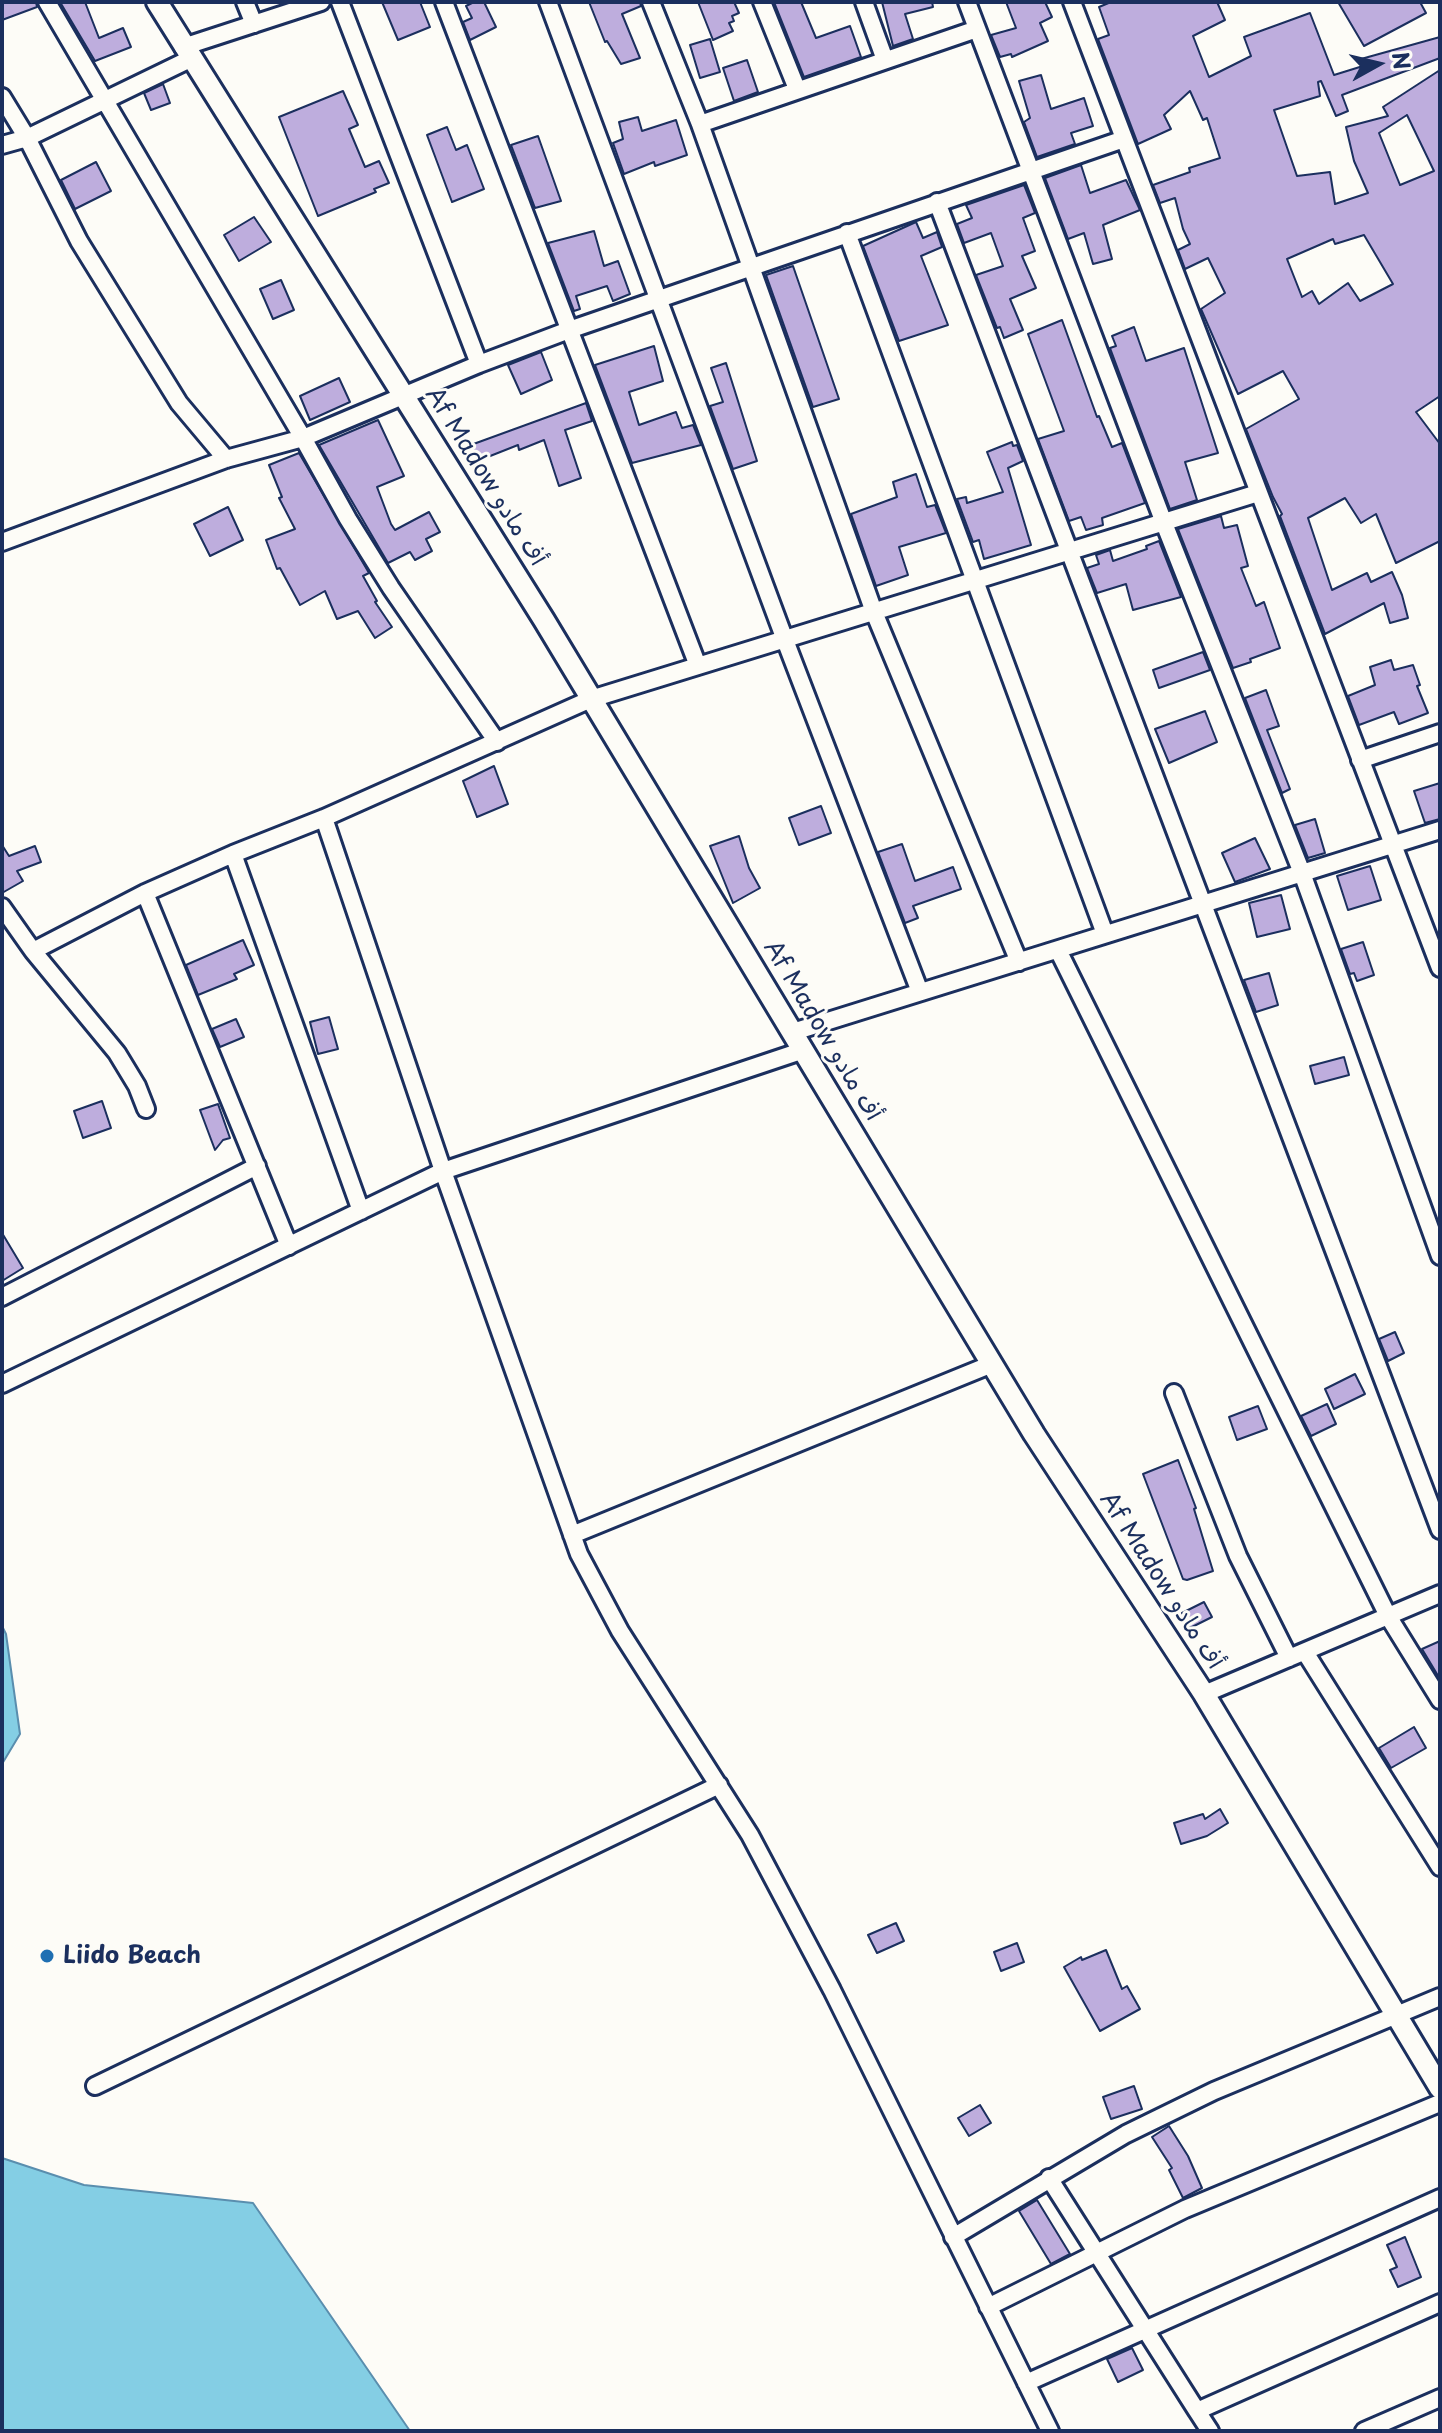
<!DOCTYPE html>
<html>
<head>
<meta charset="utf-8">
<style>
  body { margin:0 }
  #map { position:relative; width:1442px; height:2433px; overflow:hidden; background:#fdfcf7; font-family:"Playpen Sans",sans-serif }
  canvas { display:block }
  .frame { position:absolute; inset:0; border:4px solid #1b2f5e; pointer-events:none }
  .north { position:absolute; left:1338px; top:24px; width:80px; height:80px; -webkit-text-stroke:6px #fdfcf7; paint-order:stroke; rotate:82deg; font-size:22px; font-weight:700; line-height:32px; text-align:center; color:#1b2f5e }
  .north::after { content:''; display:block; margin:auto; width:28px; height:36px; background:#1b2f5e; clip-path:polygon(50% 0,100% 100%,50% 72%,0 100%) }
</style>
</head>
<body>
<div id="map">
<canvas width="1442" height="2433"></canvas>
<div class="frame"></div>
<div class="north">N</div>
</div>
<script>
const ctx = document.querySelector('canvas').getContext('2d');
ctx.lineJoin = 'round';
function fill(path, color) { ctx.fillStyle = color; ctx.fill(path, 'evenodd'); }
const toPath = rows => new Path2D(rows.map(r => 'M' + r).join(''));
function strokePath(path, color, width, dash) { ctx.strokeStyle = color; ctx.lineWidth = width; ctx.lineCap = dash ? 'butt' : 'round'; ctx.setLineDash(dash || []); ctx.stroke(path); }
function write(font, color, halo, rows, align = 'center') {
  ctx.font = font + ' "Playpen Sans","Playpen Sans Arabic",sans-serif'; ctx.lineWidth = 6; ctx.setLineDash([]); ctx.textBaseline = 'middle'; ctx.strokeStyle = halo; ctx.fillStyle = color; for (const [text, x, y, turn = 0] of rows) {
    ctx.save(); ctx.translate(x, y); ctx.rotate((+turn || 0) * Math.PI / 180); ctx.textAlign = isNaN(turn) ? turn : align; if (halo) ctx.strokeText(text, 0, 0); ctx.fillText(text, 0, 0); ctx.restore();
  }
}
const water = toPath([
  [2,1626,6,1634,20,1734,2,1764,2,1626],
  [2,2158,84,2185,253,2203,410,2431,2,2431,2,2158]
]);
const building = toPath([
  [2,2,36,2,37,7,2,20,2,2],
  [60,2,85,2,99,38,123,28,131,47,95,61,60,2],
  [382,2,420,2,430,27,398,40,382,2],
  [474,2,484,2,496,27,470,40,463,22,472,18,466,6,474,2],
  [589,2,640,2,641,6,622,14,640,58,621,64,607,41,605,42,589,2],
  [698,2,734,2,739,13,732,16,734,21,729,23,733,31,713,40,698,2],
  [774,2,801,2,816,38,850,26,861,57,804,77,774,2],
  [882,2,932,2,933,7,905,14,913,39,893,46,882,2],
  [1006,2,1045,2,1052,17,1040,23,1048,41,1012,57,1011,54,1000,57,991,35,1016,28,1006,2],
  [1111,2,1217,2,1225,20,1193,36,1209,77,1251,56,1244,37,1310,13,1334,75,1363,66,1361,59,1440,37,1440,58,1342,95,1348,111,1336,116,1321,81,1318,82,1320,96,1274,110,1297,176,1330,172,1335,204,1368,193,1354,161,1346,127,1388,116,1383,107,1440,70,1440,396,1416,412,1440,444,1440,541,1396,563,1376,514,1361,523,1345,498,1308,518,1332,590,1367,573,1371,582,1392,572,1402,595,1408,618,1390,623,1384,603,1325,634,1280,516,1282,514,1273,497,1246,429,1299,399,1283,371,1238,394,1201,309,1225,293,1208,258,1185,269,1178,250,1190,244,1183,229,1175,198,1160,203,1153,185,1190,172,1189,168,1220,158,1207,118,1203,120,1190,91,1164,115,1171,129,1138,144,1098,39,1109,35,1099,7,1111,2],
  [1407,115,1434,171,1400,185,1379,133,1407,115],
  [1364,235,1393,284,1360,301,1348,283,1319,304,1312,291,1302,297,1287,259,1333,239,1335,244,1364,235],
  [1338,2,1420,2,1426,13,1364,46,1338,2],
  [710,39,720,72,700,78,690,45,710,39],
  [747,60,758,92,734,101,723,68,747,60],
  [1041,75,1051,109,1084,98,1093,126,1071,133,1075,144,1037,157,1024,122,1030,118,1019,81,1041,75],
  [163,84,170,103,151,110,144,93,163,84],
  [343,91,358,125,349,129,365,167,379,161,389,183,374,189,376,192,318,216,279,117,343,91],
  [638,117,642,131,676,120,687,155,655,166,654,162,624,174,613,143,623,139,619,122,638,117],
  [447,127,456,150,467,145,484,189,452,202,427,135,447,127],
  [538,136,561,201,535,208,511,145,538,136],
  [96,162,111,191,75,209,61,180,96,162],
  [1081,165,1090,193,1126,180,1140,210,1103,225,1112,259,1093,264,1084,233,1068,239,1045,178,1081,165],
  [1024,185,1035,213,1023,218,1035,251,1022,256,1036,288,1010,299,1023,330,1004,338,1000,327,997,328,976,275,1003,266,991,233,964,243,957,224,972,218,966,205,1024,185],
  [254,217,271,242,239,261,224,235,254,217],
  [916,222,923,238,937,232,942,247,921,256,948,325,899,341,863,246,916,222],
  [594,231,604,266,618,261,630,294,613,301,607,286,576,296,580,309,574,311,548,243,594,231],
  [793,266,839,399,813,407,766,275,793,266],
  [281,280,294,310,273,319,260,289,281,280],
  [1062,320,1097,417,1099,416,1112,447,1122,443,1145,503,1102,518,1103,525,1086,530,1081,517,1069,521,1038,439,1064,431,1028,334,1062,320],
  [1134,327,1146,361,1184,348,1218,453,1185,462,1197,500,1170,509,1110,348,1116,346,1112,336,1134,327],
  [654,346,663,381,629,392,639,425,676,412,682,428,693,425,701,445,632,463,595,365,654,346],
  [541,352,552,380,521,394,508,365,541,352],
  [726,363,757,461,733,469,710,406,723,402,711,368,726,363],
  [339,378,350,402,310,420,300,396,339,378],
  [586,403,592,421,565,430,581,478,559,486,544,440,519,450,518,445,475,462,468,446,586,403],
  [378,420,404,476,377,487,391,524,395,530,429,512,440,532,426,539,432,551,415,560,410,552,388,563,319,445,378,420],
  [1012,442,1013,446,1017,445,1023,461,1008,468,1031,545,984,559,979,540,973,542,957,499,966,497,967,503,1003,492,987,452,1012,442],
  [299,453,369,573,363,576,377,601,375,602,392,627,375,638,358,611,337,619,325,591,300,605,280,568,277,569,266,540,295,529,279,498,282,497,269,465,299,453],
  [916,474,927,507,935,505,946,533,899,547,908,575,876,586,851,514,897,497,893,482,916,474],
  [228,507,243,540,210,556,194,524,228,507],
  [1221,516,1224,528,1237,525,1248,566,1241,568,1256,606,1264,602,1280,648,1250,659,1251,662,1233,668,1178,529,1221,516],
  [1159,541,1181,597,1133,610,1126,584,1097,593,1087,568,1099,564,1096,555,1110,550,1113,561,1147,549,1146,546,1159,541],
  [1203,652,1210,670,1159,688,1153,670,1203,652],
  [1391,660,1394,670,1413,665,1420,685,1417,686,1428,713,1399,724,1394,712,1359,725,1348,696,1375,685,1370,667,1391,660],
  [1266,690,1279,726,1267,730,1290,789,1282,793,1245,698,1266,690],
  [1205,711,1217,742,1169,763,1155,729,1205,711],
  [494,766,508,804,477,817,463,781,494,766],
  [1440,783,1440,819,1425,823,1414,791,1440,783],
  [821,806,831,833,799,845,789,818,821,806],
  [1315,819,1325,853,1308,858,1295,825,1315,819],
  [739,836,749,868,760,888,733,903,710,846,739,836],
  [1255,838,1270,869,1235,882,1222,853,1255,838],
  [902,844,915,881,953,867,961,889,913,906,918,918,905,923,878,852,902,844],
  [2,845,9,856,35,846,41,862,17,871,23,881,2,893,2,845],
  [1370,866,1381,900,1348,910,1337,876,1370,866],
  [1281,895,1290,929,1257,937,1249,903,1281,895],
  [243,940,254,965,234,974,237,979,198,995,186,965,243,940],
  [1363,942,1374,975,1357,981,1354,973,1350,974,1341,949,1363,942],
  [1269,973,1278,1005,1256,1012,1244,980,1269,973],
  [329,1017,338,1049,318,1054,310,1022,329,1017],
  [236,1019,244,1037,220,1047,212,1029,236,1019],
  [1344,1057,1349,1075,1315,1084,1310,1066,1344,1057],
  [102,1101,111,1128,83,1138,74,1111,102,1101],
  [218,1104,230,1138,223,1140,215,1150,200,1110,218,1104],
  [2,1233,23,1268,2,1281,2,1233],
  [1395,1332,1404,1353,1388,1361,1379,1339,1395,1332],
  [1355,1374,1365,1394,1334,1409,1325,1389,1355,1374],
  [1327,1404,1336,1424,1311,1436,1301,1416,1327,1404],
  [1258,1406,1267,1429,1237,1440,1229,1417,1258,1406],
  [1178,1460,1196,1508,1194,1509,1213,1571,1187,1580,1183,1579,1143,1474,1178,1460],
  [1204,1602,1212,1617,1190,1628,1182,1613,1204,1602],
  [1440,1641,1440,1679,1422,1649,1440,1641],
  [1414,1727,1426,1748,1391,1768,1379,1748,1414,1727],
  [1220,1809,1228,1823,1207,1836,1181,1844,1174,1823,1203,1814,1205,1819,1220,1809],
  [896,1923,904,1941,877,1953,868,1935,896,1923],
  [1017,1943,1024,1962,1001,1971,994,1952,1017,1943],
  [1106,1950,1122,1989,1127,1986,1140,2009,1100,2031,1064,1967,1081,1957,1082,1960,1106,1950],
  [1134,2086,1142,2109,1111,2119,1103,2097,1134,2086],
  [980,2105,991,2123,969,2136,958,2118,980,2105],
  [1169,2126,1188,2156,1202,2188,1183,2198,1169,2170,1172,2168,1152,2137,1169,2126],
  [1037,2200,1070,2254,1051,2264,1019,2211,1037,2200],
  [1405,2237,1421,2277,1398,2287,1390,2270,1397,2267,1387,2245,1405,2237],
  [1132,2348,1143,2370,1118,2382,1107,2359,1132,2348]
]);
const minor = toPath([
  [47,2,303,438,348,519,391,588,497,742],
  [245,2,254,24],
  [340,2,479,364],
  [444,2,698,666],
  [548,2,785,640,920,992],
  [651,2,700,124],
  [762,2,797,89],
  [864,2,885,60],
  [967,2,1164,523,1302,873,1440,1256],
  [1072,2,1440,968],
  [977,29,700,124,874,612,1019,962],
  [183,47,321,2],
  [2,97,27,138,79,241,179,403,226,459],
  [2,145,27,138,190,59],
  [937,202,1440,1530],
  [847,233,1105,934],
  [2,542,226,459,303,438,479,364,569,330,1124,139],
  [1360,760,1440,733],
  [324,818,443,1171,579,1554,620,1631,750,1835,832,1990,1050,2431],
  [233,854,361,1211],
  [145,893,289,1246],
  [2,907,33,951,117,1053,137,1086,146,1109],
  [1058,950,1388,1616,1440,1700],
  [33,951,145,893,233,854,324,818,591,699,1258,493],
  [793,1032,1440,830],
  [2,1297,257,1166],
  [2,1384,443,1171,804,1050],
  [1174,1393,1238,1556,1289,1658],
  [572,1535,992,1364],
  [1305,1652,1440,1867],
  [1204,1694,1440,1594],
  [95,2086,719,1785],
  [1049,2178,1197,2411],
  [953,2237,1126,2134,1214,2091,1440,1997],
  [988,2307,1185,2209,1440,2103],
  [1026,2383,1440,2198],
  [1210,2431,1197,2411,1440,2303],
  [1364,2431,1440,2398]
]);
const tertiary = toPath([
  [157,2,544,620,1034,1434,1204,1694,1440,2088]
]);
const markers = [
  [47,1956,8,"#1f6fb2"]
];
const streetNames = [
  ["Af Madow أف مادو",485,477,58],
  ["Af Madow أف مادو",822,1031,59],
  ["Af Madow أف مادو",1161,1581,57]
];
const poiNames = [
  ["Liido Beach",63,1956]
];
fill(water, '#84cee4');
strokePath(water, '#5a8eae', 2);
fill(building, '#beaddd');
strokePath(building, '#1b2f5e', 2);
strokePath(minor, '#1b2f5e', 22);
strokePath(tertiary, '#1b2f5e', 26);
strokePath(minor, '#fdfcf7', 16);
strokePath(tertiary, '#fdfcf7', 20);
for (const [x, y, r, color] of markers) { const dot = new Path2D(); dot.arc(x, y, r, 0, 2 * Math.PI); ctx.fillStyle = color; ctx.fill(dot); strokePath(dot, '#fdfcf7', 3); }
write('24px', '#1b2f5e', '#fdfcf7', streetNames);
write('bold 24px', '#1b2f5e', '#fdfcf7', poiNames, 'left');
</script>
</body>
</html>
